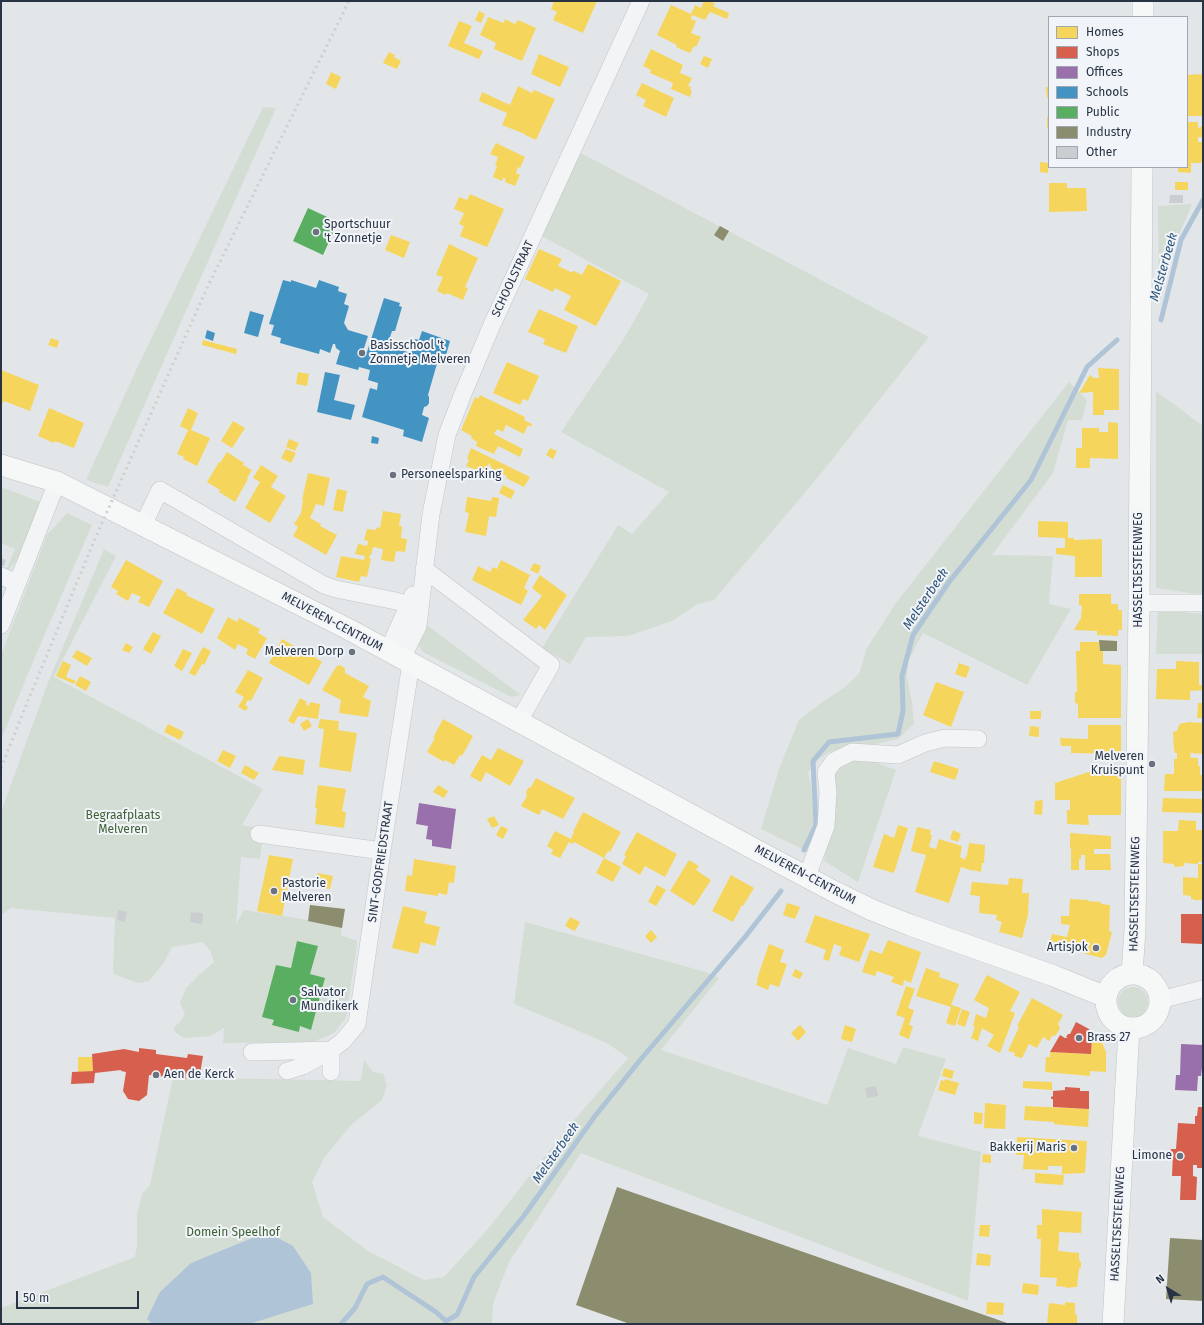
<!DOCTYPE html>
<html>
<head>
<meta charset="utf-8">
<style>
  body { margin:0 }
  #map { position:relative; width:1204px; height:1325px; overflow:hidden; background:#e3e6e9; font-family:"Fira Sans",sans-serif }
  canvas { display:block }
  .frame { position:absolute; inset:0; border:2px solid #283344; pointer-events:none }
  .legend { position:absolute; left:1048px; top:16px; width:140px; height:152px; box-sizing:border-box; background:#f1f4f8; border:1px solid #a1a7b0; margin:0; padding:5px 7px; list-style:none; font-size:12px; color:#283344 }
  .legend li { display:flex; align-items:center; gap:8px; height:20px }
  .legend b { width:20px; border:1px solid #a1a7b0 }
  .north { position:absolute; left:1148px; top:1269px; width:40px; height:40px; -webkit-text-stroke:3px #f1f4f8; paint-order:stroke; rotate:322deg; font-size:11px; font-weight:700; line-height:16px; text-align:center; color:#283344 }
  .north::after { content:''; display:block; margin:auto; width:14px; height:18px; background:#283344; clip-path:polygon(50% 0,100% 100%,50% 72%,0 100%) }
  .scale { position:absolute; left:16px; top:1291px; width:123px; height:18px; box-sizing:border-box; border:2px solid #283344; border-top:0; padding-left:5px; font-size:12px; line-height:14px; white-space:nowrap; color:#283344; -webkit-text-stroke:3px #f1f4f8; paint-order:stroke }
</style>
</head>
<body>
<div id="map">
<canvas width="1204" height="1325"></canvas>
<div class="frame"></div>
<ul class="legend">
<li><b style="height:11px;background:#f6d55c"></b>Homes</li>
<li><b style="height:11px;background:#d6604d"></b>Shops</li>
<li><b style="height:11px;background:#9970ab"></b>Offices</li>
<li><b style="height:11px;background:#4393c3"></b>Schools</li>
<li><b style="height:11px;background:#5aae61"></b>Public</li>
<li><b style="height:11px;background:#8c8c6e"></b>Industry</li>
<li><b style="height:11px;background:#cbced1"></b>Other</li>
</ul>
<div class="north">N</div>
<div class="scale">50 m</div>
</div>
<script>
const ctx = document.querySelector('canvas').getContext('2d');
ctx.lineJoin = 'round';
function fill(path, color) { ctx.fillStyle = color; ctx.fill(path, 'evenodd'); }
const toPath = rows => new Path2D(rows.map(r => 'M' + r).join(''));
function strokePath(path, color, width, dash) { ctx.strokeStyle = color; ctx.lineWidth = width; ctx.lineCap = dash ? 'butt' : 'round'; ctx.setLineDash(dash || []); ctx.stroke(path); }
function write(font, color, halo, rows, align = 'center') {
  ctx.font = font + ' "Fira Sans",sans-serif'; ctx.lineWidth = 4; ctx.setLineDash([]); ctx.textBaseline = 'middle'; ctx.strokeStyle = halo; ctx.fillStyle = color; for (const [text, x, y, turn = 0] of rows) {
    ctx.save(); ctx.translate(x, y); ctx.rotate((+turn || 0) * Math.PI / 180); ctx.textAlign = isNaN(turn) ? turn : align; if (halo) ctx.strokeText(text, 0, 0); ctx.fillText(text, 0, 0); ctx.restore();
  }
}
const green = toPath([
  [263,107,276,108,108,487,86,480,137,368],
  [579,152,929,337,819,476,714,600,698,604,672,621,628,636,586,637,570,664,542,648,618,525,632,534,669,492,561,432,623,340,649,294,540,235],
  [1192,204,1173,249,1159,304,1158,206],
  [1069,382,1087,400,1082,420,1068,420,1053,473,992,555,1053,556,1049,604,1071,609,1027,685,923,633,908,661,907,678,912,702,914,724,898,739,876,744,849,746,829,752,818,760,808,773,811,784,812,801,820,824,812,854,761,829,780,766,799,720,821,703,845,687,859,674,867,648,896,603],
  [1156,391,1203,426,1203,595,1156,588],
  [1,487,43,503,23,552,9,570,6,570,15,549,1,543],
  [67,513,92,525,35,657,1,740,1,655,47,535],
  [104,549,116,556,54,677,263,789,242,825,264,829,260,859,241,857,236,924,244,910,341,925,341,935,357,941,357,945,346,1018,335,1032,328,1036,312,1042,223,1043,224,1028,210,1036,184,1038,176,1033,173,1028,179,1023,185,1014,180,1003,186,988,199,975,214,962,210,951,203,942,172,947,163,964,149,981,138,983,114,974,113,968,115,918,11,908,1,915,1,812,49,680],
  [298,941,318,946,310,974,324,983,311,1030,300,1026,299,1031,273,1024,274,1020,262,1017,275,970,291,968],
  [1158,609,1203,614,1203,654,1156,654],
  [424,623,521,695,511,697,423,652,417,644],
  [859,756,896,770,858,882,824,861,830,828,834,768],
  [525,922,706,972,719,978,661,1050,827,1105,848,1048,896,1064,903,1047,946,1059,918,1136,981,1152,968,1301,581,1153,509,1262,493,1304,492,1323,493,1324,1,1324,1,1308,135,1257,137,1246,137,1214,142,1194,150,1185,173,1077,361,1081,364,1060,373,1072,383,1074,387,1085,382,1100,351,1125,324,1158,312,1182,323,1217,368,1251,424,1280,444,1277,487,1230,569,1126,628,1058,607,1043,514,1004],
  '1118 1002a15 15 0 1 1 30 0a15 15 0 1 1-30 0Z'
]);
const water = toPath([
  [267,1232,293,1246,311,1273,313,1304,249,1324,152,1324,147,1319,160,1292,191,1263]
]);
const homes = toPath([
  [554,1,597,1,583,33,553,20,557,12,551,9],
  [704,1,715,3,713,6,729,13,727,19,710,12,705,20,692,15,691,19,696,21,691,33,701,37,696,47,694,46,690,53,676,47,677,45,657,35,671,5,691,14,695,5,701,8],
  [479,11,485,14,481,23,475,20],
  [488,17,504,23,505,19,515,24,518,20,536,28,522,61,494,49,496,43,480,35],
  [459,21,472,26,464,43,483,51,479,59,448,46],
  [651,49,683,65,680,73,692,78,688,86,691,87,690,90,692,91,690,97,671,89,673,83,650,73,651,70,643,66],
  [389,52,395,55,394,57,401,61,397,69,383,63],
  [539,54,569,67,560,87,531,74],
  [704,56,712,59,708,68,700,64],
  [331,72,341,77,336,89,326,84],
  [1203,74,1203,116,1187,116,1187,75],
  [642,83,674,98,666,117,643,106,646,100,636,95],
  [518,86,532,93,534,90,555,99,536,140,525,135,525,134,502,125,507,113,479,101,482,92,510,105],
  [1046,87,1049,87,1049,98,1047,98],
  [1047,117,1049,117,1049,127,1047,128],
  [1187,122,1198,122,1198,129,1203,125,1203,137,1198,137,1198,142,1203,142,1203,156,1201,163,1191,163,1191,173,1178,172,1178,167,1187,167],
  [496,143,525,157,520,168,518,167,516,173,520,175,515,186,505,182,506,179,503,178,502,181,493,177,497,166,495,166,498,157,490,154],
  [1040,162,1048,163,1048,173,1040,172],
  [1175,182,1188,182,1188,190,1175,190],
  [1049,183,1067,183,1067,188,1086,188,1087,211,1049,212],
  [470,194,504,209,487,247,460,236,464,226,459,224,464,213,454,209,459,197,467,200],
  [391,235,410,242,404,258,385,250],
  [449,244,478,258,465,287,468,288,463,300,447,293,446,295,437,291,443,277,436,275],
  [539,249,562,259,558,266,571,272,574,271,582,275,588,264,621,281,596,326,564,310,571,296,555,288,553,292,525,279],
  [539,309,578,326,566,353,543,344,545,339,528,332],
  [51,338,59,341,57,348,48,345],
  [203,340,237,349,236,354,202,345],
  [507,362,539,376,528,401,523,399,520,405,493,393],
  [1098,368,1119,369,1119,410,1104,410,1104,415,1093,415,1093,392,1079,393,1090,375,1094,378,1099,378],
  [1,370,39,385,30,411,4,401,2,404,1,403],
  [298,372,309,374,307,386,296,384],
  [480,395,525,417,524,420,532,424,531,427,528,425,524,434,506,425,503,432,497,429,494,434,523,449,520,457,498,446,494,454,476,446,477,442,471,438,472,436,461,430,475,397,478,399],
  [49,408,84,423,74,448,55,441,54,443,38,436],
  [188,408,198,413,191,430,210,438,197,466,183,459,184,457,177,454,188,430,180,426],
  [233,421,245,428,232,448,221,441],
  [1108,422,1118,423,1118,459,1090,458,1090,468,1076,468,1076,448,1082,448,1082,428,1099,428,1099,432,1108,432],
  [289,439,299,443,295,451,286,447],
  [471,448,530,477,524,487,506,478,507,476,493,470,489,463,484,477,472,472,474,469,466,466,469,460,467,459],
  [550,448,557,451,553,459,546,455],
  [286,449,296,453,291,463,281,458],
  [227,452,244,463,243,465,252,470,247,478,248,479,235,502,219,492,220,490,207,482,219,462,220,463],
  [261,465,278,476,271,487,286,496,270,523,245,508,260,482,253,478],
  [308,473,330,478,324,506,316,504,310,518,321,524,320,526,337,535,326,555,293,536,298,527,294,524,301,513,303,500,302,500],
  [503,485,515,491,511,499,499,493],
  [337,489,347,491,343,512,333,510],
  [467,497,491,501,492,497,499,498,496,517,489,516,486,536,465,532,469,513,465,512],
  [383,511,401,514,399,526,402,526,401,538,407,539,405,552,396,551,394,562,381,560,383,549,373,547,371,555,370,555,369,558,371,559,367,577,361,576,359,582,336,577,341,556,364,560,365,556,355,554,358,544,367,546,368,541,364,540,367,529,376,530,377,527,380,528],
  [1038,521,1068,522,1068,538,1074,538,1074,540,1102,539,1102,577,1075,577,1075,556,1056,554,1056,548,1065,548,1065,538,1038,537],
  [126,560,163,581,149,607,138,602,141,597,132,593,128,601,116,594,118,591,111,587],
  [501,560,530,575,524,588,528,591,521,605,472,580,478,566,490,572,493,567,497,569],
  [534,563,541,566,538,574,530,570],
  [540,575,567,595,545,630,539,625,536,629,523,620,542,596,532,588],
  [177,588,187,593,186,595,215,609,202,634,163,613],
  [1079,594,1111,594,1111,604,1118,604,1118,610,1122,610,1122,630,1118,630,1118,636,1097,635,1097,631,1074,630,1081,618,1082,606,1079,605],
  [228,617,237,622,239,618,260,629,258,633,267,638,255,659,246,654,248,649,238,644,235,650,217,638],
  [153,632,161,636,151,654,143,649],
  [282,639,294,646,293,648,308,657,310,654,322,662,309,685,269,663],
  [1080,642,1099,642,1100,651,1103,651,1103,664,1121,665,1121,718,1078,718,1078,704,1075,703,1075,692,1077,692,1076,651,1080,651],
  [126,643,133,647,129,653,122,650],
  [203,647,211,651,204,665,202,664,195,676,189,673],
  [183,649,192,653,182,671,174,666],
  [77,650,92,658,87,666,72,657],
  [63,661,71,665,66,677,76,681,74,684,56,676],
  [1176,661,1199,662,1199,685,1203,685,1203,690,1190,691,1190,700,1156,699,1157,669,1176,669],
  [959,663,970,667,966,678,955,674],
  [339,665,345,668,345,673,369,686,363,697,371,701,368,717,339,713,341,700,322,690,336,667],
  [248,670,263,678,251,701,248,700,245,705,248,707,246,711,238,707,244,697,235,692],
  [80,676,91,682,86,691,75,685],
  [936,682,964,692,951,727,923,715],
  [300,698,307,702,306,704,309,706,310,702,320,704,318,719,298,716,294,724,288,721],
  [1198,703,1203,703,1203,718,1197,718],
  [1030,711,1041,711,1041,719,1030,719],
  [308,719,312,726,304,731,300,724],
  [320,719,339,721,338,730,357,733,351,772,319,767,324,729,318,728],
  [443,719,473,736,462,756,460,755,454,765,445,760,444,762,427,752,435,738,433,738],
  [1187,722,1203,723,1203,754,1190,753,1191,758,1198,758,1198,766,1200,766,1200,775,1203,775,1203,791,1164,791,1165,774,1174,774,1174,759,1177,759,1177,753,1175,753,1175,751,1174,751,1173,732,1177,731,1179,725,1182,723,1186,723],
  [168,724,184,732,180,740,164,732],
  [1088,725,1121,725,1121,754,1071,753,1071,746,1061,746,1060,738,1088,739],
  [1030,726,1039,727,1039,737,1029,736],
  [498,748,524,761,510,786,486,772,481,782,470,776,482,755,491,760],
  [223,750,236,756,230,768,217,761],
  [279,756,305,760,303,775,272,770],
  [934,761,959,769,955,780,930,772],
  [245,765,259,773,254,780,241,773],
  [1098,769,1100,775,1121,770,1121,815,1088,815,1089,825,1067,824,1067,810,1070,810,1070,800,1055,800,1055,783],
  [536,778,575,798,563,819,542,809,539,815,521,806,527,796,526,793,528,788,531,787],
  [318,785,346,789,342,811,346,812,344,828,315,824,317,808,315,808],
  [438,785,448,791,444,798,433,792],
  [1163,798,1203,799,1203,813,1162,812],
  [1043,800,1042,815,1034,814,1035,801],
  [583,812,621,832,610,852,608,851,604,858,621,867,613,882,596,873,604,858,574,842,572,844,569,842,560,858,551,854,553,850,547,846,555,831,571,839,574,832,573,832],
  [494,816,499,825,492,828,487,819],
  [1179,820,1196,821,1196,830,1203,830,1203,862,1198,862,1198,864,1184,863,1184,866,1174,867,1174,864,1163,863,1163,831,1178,831],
  [898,825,908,828,894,873,873,867,884,834,894,838],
  [501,826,508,829,503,839,496,835],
  [917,827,931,830,930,835,932,835,929,847,936,849,939,839,962,846,960,857,966,860,965,858,967,855,969,843,985,845,984,863,982,863,981,872,973,870,973,871,961,867,949,903,915,892,926,855,911,851],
  [953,830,961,834,958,842,950,839],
  [637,832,677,854,665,877,645,866,640,875,622,864,626,856,624,855],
  [1070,833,1111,836,1111,849,1094,849,1094,854,1110,854,1111,870,1085,870,1085,855,1081,855,1081,859,1079,859,1079,870,1071,870,1071,848,1070,848],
  [269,855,293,859,282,916,257,911],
  [414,859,456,866,454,883,449,882,447,895,438,893,438,896,405,891,407,875,412,876],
  [689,860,699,866,696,870,711,880,694,906,670,891],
  [1198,864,1203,864,1203,900,1193,900,1194,899,1191,899,1191,896,1183,895,1183,877,1198,878],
  [318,873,333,876,330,889,315,886],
  [731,875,754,888,743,906,742,905,733,922,712,911],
  [1009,878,1023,879,1022,893,1029,893,1028,915,1022,938,999,932,1002,922,996,920,997,915,979,913,980,896,970,895,972,882,1008,885],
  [657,885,666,890,656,906,648,902],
  [1070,899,1088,900,1088,901,1101,902,1101,904,1110,905,1109,931,1112,932,1106,955,1102,958,1071,950,1072,946,1066,945,1066,949,1049,945,1052,934,1067,937,1070,925,1061,924,1061,916,1069,916],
  [787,903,800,907,795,919,783,915],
  [403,906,427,912,424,923,440,927,435,946,421,942,418,954,392,948],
  [815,915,870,934,859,962,839,955,842,947,834,944,829,961,823,959,826,950,805,942],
  [570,917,580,922,575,931,565,926],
  [651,930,657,937,651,943,645,936],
  [888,940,921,952,911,983,904,980,903,986,891,982,894,977,877,971,875,976,862,972,870,950,882,954],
  [769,944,784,950,780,962,787,964,779,987,770,984,768,990,756,985,758,980,757,979],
  [926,968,940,973,939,977,959,984,951,1005,961,1008,955,1026,946,1023,951,1007,916,996],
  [795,969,803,973,800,979,792,976],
  [987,975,1020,992,1010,1011,1015,1013,1000,1053,987,1046,994,1035,982,1028,978,1041,971,1038,975,1027,973,1026,976,1014,986,1018,989,1008,974,1000],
  [906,986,915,989,908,1008,914,1010,909,1025,913,1026,909,1039,899,1035,905,1018,896,1015],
  [1032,998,1063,1015,1058,1024,1060,1028,1056,1035,1052,1036,1049,1041,1043,1037,1037,1048,1029,1044,1022,1058,1014,1056,1015,1053,1008,1051,1019,1027,1017,1026],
  [962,1009,970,1012,965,1027,957,1024],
  [800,1025,806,1032,798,1041,791,1033],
  [845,1025,856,1029,852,1042,841,1039],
  [1098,1033,1106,1052,1106,1072,1090,1071,1090,1076,1045,1072,1046,1057,1050,1057,1050,1052,1091,1054,1092,1036],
  [78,1057,92,1057,93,1071,78,1072],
  [944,1068,954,1071,952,1079,942,1076],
  [945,1079,959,1083,955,1095,938,1090,941,1080,944,1081],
  [1023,1081,1052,1082,1052,1090,1023,1088],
  [985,1103,1006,1105,1005,1129,984,1128],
  [1025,1106,1089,1109,1088,1127,1062,1125,1054,1124,1054,1122,1024,1120],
  [974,1112,983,1113,982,1124,974,1124],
  [1017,1137,1087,1141,1085,1173,1062,1174,1062,1166,1048,1166,1048,1170,1023,1169,1024,1155,1016,1155],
  [983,1154,991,1155,991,1163,982,1162],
  [1035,1173,1064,1175,1063,1185,1035,1183],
  [1042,1209,1082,1212,1081,1233,1059,1232,1059,1242,1058,1251,1079,1253,1079,1260,1081,1262,1081,1267,1079,1269,1077,1287,1066,1288,1066,1287,1056,1286,1057,1278,1040,1277,1041,1239,1037,1239,1037,1225,1042,1225],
  [980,1225,990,1225,989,1237,979,1236],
  [977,1253,991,1255,990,1266,976,1265],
  [1023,1283,1039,1285,1038,1295,1022,1293],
  [987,1302,1004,1303,1003,1315,986,1314],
  [1065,1302,1075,1303,1075,1314,1077,1315,1077,1324,1047,1324,1049,1303,1065,1305]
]);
const shops = toPath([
  [1181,914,1203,914,1203,944,1181,943],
  [1076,1022,1089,1029,1092,1036,1091,1054,1050,1052,1060,1035,1065,1038,1068,1038,1066,1037,1068,1034,1070,1034],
  [139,1048,156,1050,156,1054,187,1058,188,1054,203,1056,200,1074,186,1074,186,1079,149,1075,147,1095,139,1101,128,1099,123,1091,126,1072,121,1071,121,1070,95,1073,94,1083,71,1084,72,1072,93,1071,92,1054,124,1049,139,1052],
  [1065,1087,1080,1088,1080,1091,1089,1091,1089,1109,1053,1107,1053,1099,1051,1099,1051,1097,1053,1096,1053,1091,1065,1090],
  [1198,1107,1203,1107,1203,1168,1197,1168,1197,1165,1193,1165,1193,1176,1197,1177,1196,1200,1180,1200,1181,1176,1172,1176,1173,1152,1170,1152,1171,1149,1176,1149,1178,1123,1195,1124,1195,1116,1197,1116]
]);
const offices = toPath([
  [419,803,456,809,451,849,432,846,432,840,426,839,428,826,416,824],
  [1181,1044,1203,1045,1203,1068,1202,1068,1201,1076,1198,1076,1197,1091,1175,1090,1176,1075,1180,1075]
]);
const schools = toPath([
  [283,280,291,282,291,280,316,288,319,280,339,287,338,291,347,294,344,304,349,306,344,323,348,330,368,336,363,351,367,352,384,298,400,303,399,306,402,307,395,331,392,331,387,346,411,353,415,339,419,340,422,331,450,341,446,355,440,353,428,395,429,397,429,403,427,406,424,407,422,415,429,418,422,442,403,436,404,430,362,417,370,388,377,390,378,383,368,380,370,370,359,367,358,370,336,364,340,351,336,348,335,344,333,344,330,353,320,349,319,354,280,343,281,338,271,335,274,325,269,324],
  [250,311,264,315,258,337,244,333],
  [207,330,215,333,213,341,205,338],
  [325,372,340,375,334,400,355,405,351,420,317,412],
  [372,436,379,438,378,444,371,443]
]);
const public = toPath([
  [308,208,338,222,323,255,293,241],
  [297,941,318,946,310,974,325,978,311,1030,300,1026,299,1032,272,1025,274,1020,262,1017,276,965,291,968]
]);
const industry = toPath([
  [720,226,729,231,723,241,714,235],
  [1099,640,1117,641,1117,651,1100,651],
  [310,905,345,909,342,928,308,921],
  [617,1187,1010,1324,630,1324,576,1305],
  [1170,1238,1203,1240,1203,1301,1166,1299]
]);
const stream = toPath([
  [1161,320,1181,240,1203,200],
  [804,850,816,825,813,761,829,742,898,734,903,711,902,676,913,635,949,582,1031,480,1087,367,1117,340],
  [341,1324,355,1308,367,1284,383,1277,436,1312,446,1321,457,1315,474,1277,523,1217,595,1116,641,1059,745,937,781,891]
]);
const building = toPath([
  [1170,195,1183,195,1183,203,1169,203],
  [1,558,6,560,4,566,1,565],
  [118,910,127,912,125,922,117,920],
  [191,912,203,913,202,924,190,922],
  [876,1086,878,1096,867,1098,865,1088]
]);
const minor = toPath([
  [143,525,160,490,324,585,336,589,396,601,409,605],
  [424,569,551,665,519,721],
  [1,576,17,583],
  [1139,603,1203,603],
  [1,625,57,482],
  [388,651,413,595],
  [402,658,418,626,431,514,447,435,462,396,491,327,641,1],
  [259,834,382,851],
  [807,876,826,826,828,792,826,772,834,761,852,752,898,755,925,743,945,738,978,739],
  [1160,1000,1203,989],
  [252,1052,331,1050,331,1072],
  [287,1071,303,1066,331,1050,343,1041,357,1024,382,851,411,663]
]);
const major = toPath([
  [1143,17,1143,1],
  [1,465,57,482,348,629,754,849,835,892,872,910,910,925,1054,976,1106,997],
  '1106 1001a27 27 0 1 1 54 0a27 27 0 1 1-54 0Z',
  [1132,974,1135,930,1139,603,1142,167],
  [1113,1324,1129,1028]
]);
const rail = toPath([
  [1,768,18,725,94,541,207,288,349,1]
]);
const markers = [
  [316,232,4,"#69727e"],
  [362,353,4,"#69727e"],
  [393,475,4,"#69727e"],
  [352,652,4,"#69727e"],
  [1152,764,4,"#69727e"],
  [274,891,4,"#69727e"],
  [1096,948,4,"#69727e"],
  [293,1000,4,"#69727e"],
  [1079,1038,4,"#69727e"],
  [156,1075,4,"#69727e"],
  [1074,1148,4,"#69727e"],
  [1180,1156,4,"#69727e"]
];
const poiNames = [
  ["Sportschuur",324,225],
  ["'t Zonnetje",324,239],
  ["Basisschool 't",370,346],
  ["Zonnetje Melveren",370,360],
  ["Personeelsparking",401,475],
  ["Melveren Dorp",344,652,"right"],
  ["Melveren",1144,757,"right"],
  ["Kruispunt",1144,771,"right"],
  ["Pastorie",282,884],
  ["Melveren",282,898],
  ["Artisjok",1088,948,"right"],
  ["Salvator",301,993],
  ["Mundikerk",301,1007],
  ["Brass 27",1087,1038],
  ["Aen de Kerck",164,1075],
  ["Bakkerij Maris",1066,1148,"right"],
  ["Limone",1172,1156,"right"]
];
const streetNames = [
  ["SCHOOLSTRAAT",513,279,-65],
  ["HASSELTSESTEENWEG",1139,570,-90],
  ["MELVEREN-CENTRUM",332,622,28],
  ["SINT-GODFRIEDSTRAAT",381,862,-82],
  ["MELVEREN-CENTRUM",805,875,28],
  ["HASSELTSESTEENWEG",1135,894,-89],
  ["HASSELTSESTEENWEG",1118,1224,-87]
];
const parkNames = [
  ["Begraafplaats",123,816],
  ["Melveren",123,830],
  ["Domein Speelhof",233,1233]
];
const waterNames = [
  ["Melsterbeek",1164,267,-74],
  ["Melsterbeek",926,599,-56],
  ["Melsterbeek",556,1153,-55]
];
fill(green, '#d4ddd3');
fill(water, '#afc4d6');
fill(homes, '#f6d55c');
fill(shops, '#d6604d');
fill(offices, '#9970ab');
fill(schools, '#4393c3');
fill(public, '#5aae61');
fill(industry, '#8c8c6e');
strokePath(stream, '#afc4d6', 5);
fill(building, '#cbced1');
strokePath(minor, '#c1c4c7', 18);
strokePath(major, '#bfc3c6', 22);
strokePath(minor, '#f2f4f5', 17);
strokePath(major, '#f6f7f7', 21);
strokePath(rail, '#ccced0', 3, [2, 4]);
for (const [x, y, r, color] of markers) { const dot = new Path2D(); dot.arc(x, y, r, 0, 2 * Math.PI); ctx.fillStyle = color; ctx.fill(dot); strokePath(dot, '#f1f4f8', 1.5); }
write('12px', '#283344', '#f1f4f8', poiNames, 'left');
write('12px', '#283344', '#f1f4f8', streetNames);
write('12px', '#3f6134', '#f1f4f8', parkNames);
write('italic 13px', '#2e557b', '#f1f4f8', waterNames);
</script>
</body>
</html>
